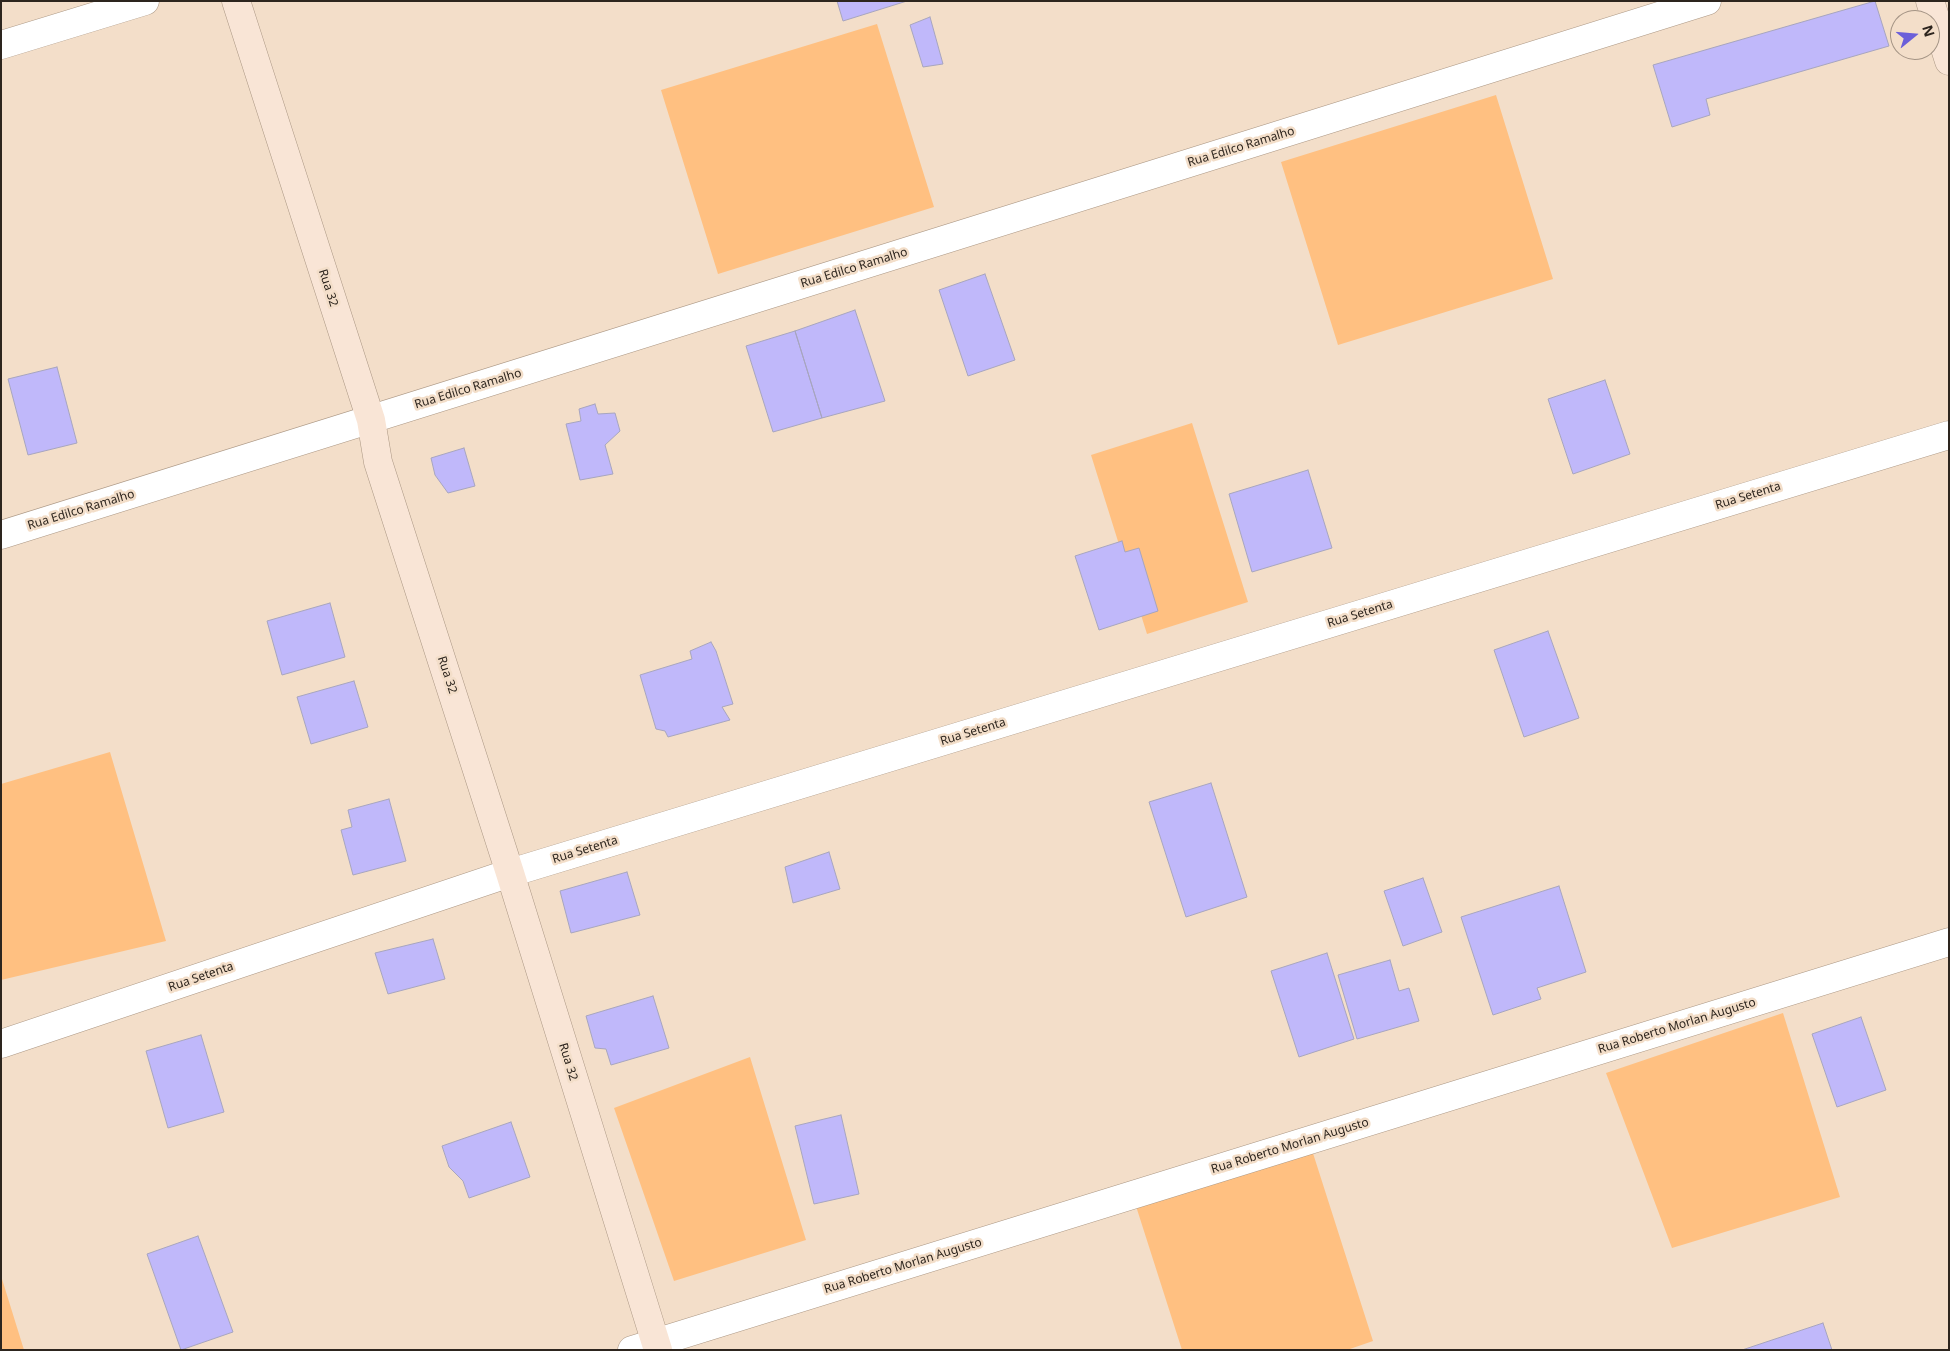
<!DOCTYPE html>
<html>
<head>
<meta charset="utf-8">
<style>
  body { margin:0 }
  #map { position:relative; width:1950px; height:1351px; overflow:hidden; background:#f3dec9; font-family:"Noto Sans",sans-serif }
  canvas { display:block }
  .frame { position:absolute; inset:0; border:2px solid #2d251e; pointer-events:none }
  .north { position:absolute; left:1890px; top:10px; width:50px; height:50px; box-sizing:border-box; background:#f3dec9; border:1px solid #a49485; border-radius:50%; rotate:73deg; font-size:14px; font-weight:700; line-height:20px; text-align:center; color:#2d251e }
  .north::after { content:''; display:block; margin:auto; width:18px; height:22px; background:#6b5fd9; clip-path:polygon(50% 0,100% 100%,50% 72%,0 100%) }
</style>
</head>
<body>
<div id="map">
<canvas width="1950" height="1351"></canvas>
<div class="frame"></div>
<div class="north">N</div>
</div>
<script>
const ctx = document.querySelector('canvas').getContext('2d');
ctx.lineJoin = 'round';
function fill(path, color) { ctx.fillStyle = color; ctx.fill(path, 'evenodd'); }
const toPath = rows => new Path2D(rows.map(r => 'M' + r).join(''));
function strokePath(path, color, width, dash) { ctx.strokeStyle = color; ctx.lineWidth = width; ctx.lineCap = dash ? 'butt' : 'round'; ctx.setLineDash(dash || []); ctx.stroke(path); }
function write(font, color, halo, rows, align = 'center') {
  ctx.font = font + ' "Noto Sans",sans-serif'; ctx.lineWidth = 5; ctx.setLineDash([]); ctx.textBaseline = 'middle'; ctx.strokeStyle = halo; ctx.fillStyle = color; for (const [text, x, y, turn = 0] of rows) {
    ctx.save(); ctx.translate(x, y); ctx.rotate((+turn || 0) * Math.PI / 180); ctx.textAlign = isNaN(turn) ? turn : align; if (halo) ctx.strokeText(text, 0, 0); ctx.fillText(text, 0, 0); ctx.restore();
  }
}
const green = toPath([
  [877,24,934,207,718,274,661,90],
  [1496,95,1553,279,1338,345,1281,162],
  [1192,423,1248,602,1147,634,1091,455],
  [110,752,166,941,1,980,1,784],
  [1783,1013,1840,1197,1672,1248,1606,1073],
  [750,1057,806,1240,674,1281,614,1108],
  [1311,1147,1373,1341,1347,1350,1182,1350,1135,1203],
  [1,1279,2,1279,24,1350,1,1350]
]);
const building = toPath([
  [837,1,907,1,843,21,837,1],
  [1875,1,1889,46,1706,99,1710,115,1672,127,1653,65,1875,1],
  [930,17,943,64,923,67,910,25,930,17],
  [985,274,1015,360,968,376,939,290,985,274],
  [855,310,885,401,822,418,795,331,855,310],
  [795,331,822,418,773,432,746,346,795,331],
  [57,367,77,443,28,455,8,379,57,367],
  [1605,380,1630,454,1573,474,1548,399,1605,380],
  [595,404,598,414,615,413,620,431,605,445,613,474,580,480,566,424,581,421,579,409,595,404],
  [464,448,475,486,448,493,435,475,431,458,464,448],
  [1308,470,1332,548,1252,572,1229,494,1308,470],
  [1122,541,1125,552,1139,548,1158,611,1099,630,1075,556,1122,541],
  [330,603,345,657,282,675,267,621,330,603],
  [1548,631,1579,718,1524,737,1494,650,1548,631],
  [711,642,716,651,733,704,722,707,730,720,668,737,665,731,656,729,640,675,692,659,690,651,711,642],
  [354,681,368,727,311,744,297,697,354,681],
  [1211,783,1247,897,1186,917,1149,802,1211,783],
  [389,799,406,861,353,875,341,830,352,827,348,810,389,799],
  [829,852,840,889,793,903,785,867,829,852],
  [627,872,640,915,571,933,560,891,627,872],
  [1423,878,1442,932,1403,946,1384,891,1423,878],
  [1559,886,1586,972,1537,988,1541,999,1493,1015,1461,917,1559,886],
  [433,939,445,979,388,994,375,953,433,939],
  [1327,953,1354,1039,1299,1057,1271,971,1327,953],
  [1390,960,1399,991,1409,988,1419,1021,1357,1039,1338,975,1390,960],
  [653,996,669,1048,611,1065,606,1049,595,1048,586,1016,653,996],
  [1861,1017,1886,1090,1837,1107,1812,1034,1861,1017],
  [201,1035,224,1112,168,1128,146,1051,201,1035],
  [841,1115,859,1194,814,1204,795,1126,841,1115],
  [511,1122,530,1177,469,1198,463,1181,449,1167,442,1146,511,1122],
  [198,1236,233,1332,181,1350,147,1254,198,1236],
  [1823,1323,1832,1350,1742,1350,1823,1323]
]);
const minor = toPath([
  [1,45,145,1],
  [1,535,1707,1],
  [1,1044,510,873,1949,435],
  [632,1350,1949,942]
]);
const secondary = toPath([
  [236,1,371,420,378,462,510,873,658,1350],
  [1930,1,1949,61]
]);
const streetNames = [
  ["Rua Edilco Ramalho",1241,147,-17],
  ["Rua Edilco Ramalho",854,268,-17],
  ["Rua 32",328,288,72],
  ["Rua Edilco Ramalho",468,389,-17],
  ["Rua Setenta",1748,496,-17],
  ["Rua Edilco Ramalho",81,510,-17],
  ["Rua Setenta",1360,614,-17],
  ["Rua 32",447,675,72],
  ["Rua Setenta",973,732,-17],
  ["Rua Setenta",585,850,-17],
  ["Rua Setenta",201,977,-19],
  ["Rua Roberto Morlan Augusto",1677,1026,-17],
  ["Rua 32",568,1062,73],
  ["Rua Roberto Morlan Augusto",1290,1146,-17],
  ["Rua Roberto Morlan Augusto",903,1266,-17]
];
fill(green, '#ffc081');
fill(building, '#c0b8fa');
strokePath(building, '#a7a5be', 1);
strokePath(minor, '#ac9885', 29);
strokePath(secondary, '#ac9885', 29);
strokePath(minor, '#fff', 28);
strokePath(secondary, '#f9e5d6', 28);
write('12px', '#2d251e', '#f3dec9', streetNames);
</script>
</body>
</html>
